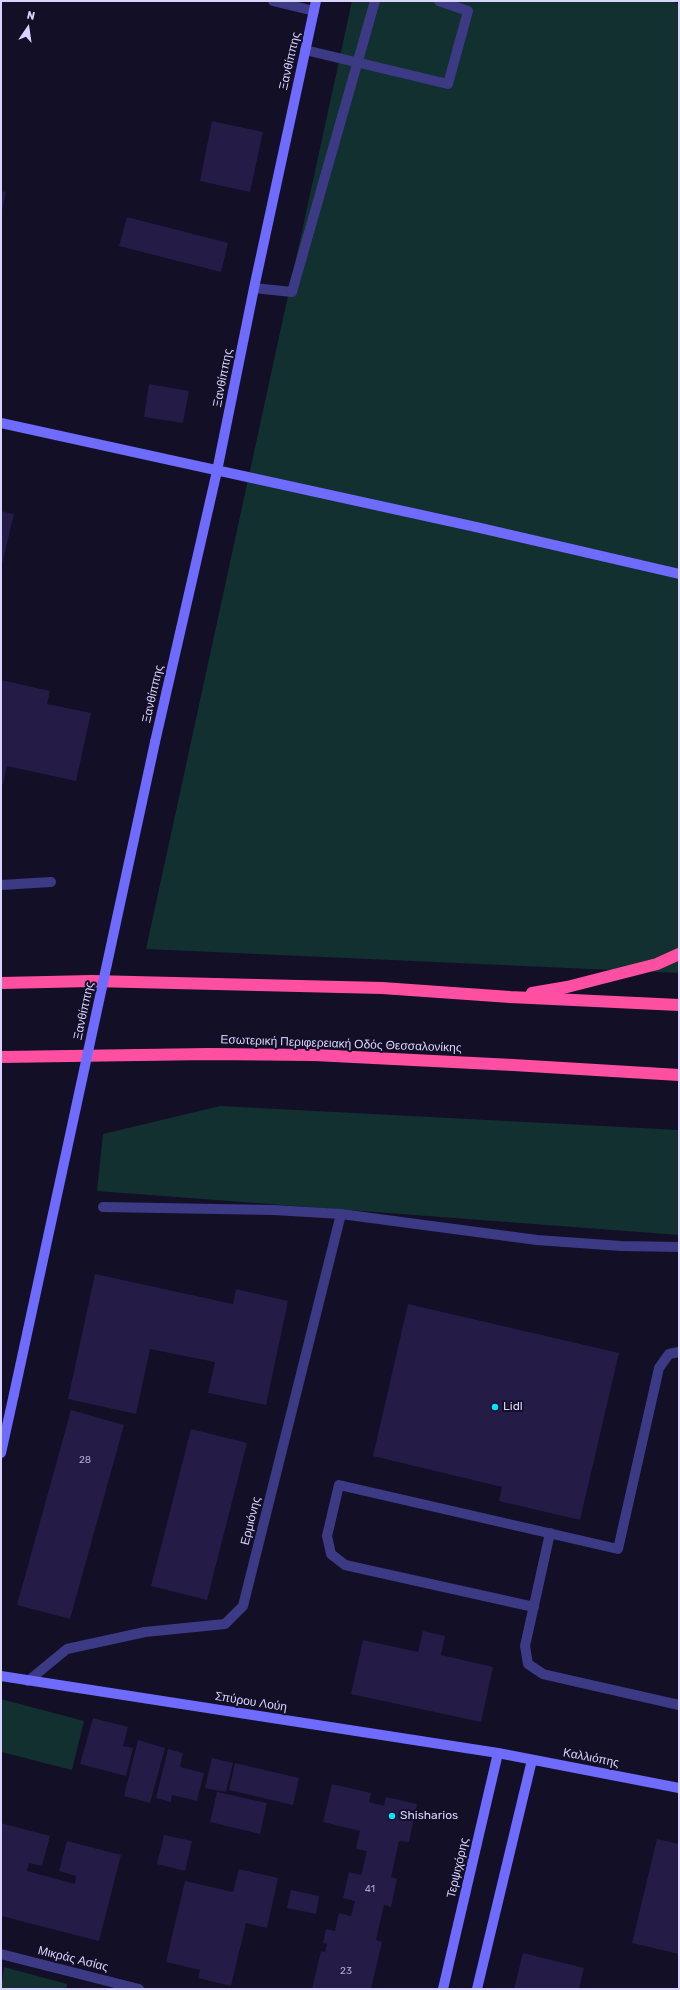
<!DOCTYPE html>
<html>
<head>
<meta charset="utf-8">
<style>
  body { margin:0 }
  #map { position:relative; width:680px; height:1990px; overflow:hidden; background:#130f26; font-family:Rubik,sans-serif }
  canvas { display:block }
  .frame { position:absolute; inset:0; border:2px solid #d9d4ff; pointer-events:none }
  .north { position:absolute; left:8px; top:8px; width:40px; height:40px; -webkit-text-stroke:3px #130f26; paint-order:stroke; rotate:13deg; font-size:11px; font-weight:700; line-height:16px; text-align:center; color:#d9d4ff }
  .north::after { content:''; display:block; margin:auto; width:14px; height:18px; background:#d9d4ff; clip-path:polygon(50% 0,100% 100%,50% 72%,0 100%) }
</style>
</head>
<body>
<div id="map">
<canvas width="680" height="1990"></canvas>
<div class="frame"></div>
<div class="north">N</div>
</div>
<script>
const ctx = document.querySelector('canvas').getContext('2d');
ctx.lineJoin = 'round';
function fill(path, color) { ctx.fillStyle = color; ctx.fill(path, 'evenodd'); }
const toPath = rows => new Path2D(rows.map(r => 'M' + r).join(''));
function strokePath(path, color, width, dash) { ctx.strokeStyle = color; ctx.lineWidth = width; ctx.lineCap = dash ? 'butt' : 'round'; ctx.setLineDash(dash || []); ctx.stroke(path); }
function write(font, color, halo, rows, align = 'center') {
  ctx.font = font + ' Rubik,sans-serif'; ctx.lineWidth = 4; ctx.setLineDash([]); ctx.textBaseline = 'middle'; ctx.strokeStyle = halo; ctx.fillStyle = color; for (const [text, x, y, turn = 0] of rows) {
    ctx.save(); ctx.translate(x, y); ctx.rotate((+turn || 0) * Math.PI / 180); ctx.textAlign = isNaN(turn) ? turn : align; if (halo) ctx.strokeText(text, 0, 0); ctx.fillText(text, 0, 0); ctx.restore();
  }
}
const green = toPath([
  [352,1,671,1,679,4,679,973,146,949],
  [220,1106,679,1130,679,1235,97,1191,103,1134],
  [1,1699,84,1721,72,1770,1,1752],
  [4,1967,67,1984,66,1989,1,1989]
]);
const building = toPath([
  [212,121,263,132,250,192,200,181],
  [1,191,6,192,2,210,1,210],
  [127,217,228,243,221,272,119,246],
  [149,384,189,391,183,423,144,417],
  [1,511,14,514,2,564,1,564],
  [1,680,50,691,47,704,91,713,76,781,7,766,3,784,1,784],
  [95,1274,233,1304,236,1289,288,1301,266,1405,208,1393,215,1362,150,1349,136,1414,68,1399],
  [408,1304,619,1353,580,1520,499,1501,502,1487,373,1456],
  [71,1410,124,1425,70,1619,17,1605],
  [191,1429,247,1443,207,1600,151,1586],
  [423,1631,445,1636,441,1655,493,1667,481,1722,351,1694,363,1640,418,1652],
  [93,1718,128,1727,123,1746,133,1748,126,1776,80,1764],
  [138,1740,165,1748,150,1803,124,1796],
  [168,1749,183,1753,180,1767,204,1773,197,1801,172,1795,171,1802,156,1798],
  [212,1758,233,1763,226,1792,205,1788],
  [235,1763,299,1778,293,1805,229,1790],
  [332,1784,371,1793,369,1802,384,1806,386,1797,417,1804,409,1842,399,1841,391,1877,397,1879,391,1907,384,1905,376,1940,382,1942,371,1989,312,1989,321,1951,325,1952,327,1944,323,1943,326,1929,335,1931,339,1913,351,1916,355,1901,343,1898,349,1872,361,1875,367,1851,356,1849,360,1831,323,1822],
  [217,1792,267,1803,260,1834,210,1822],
  [1,1823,50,1836,42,1866,29,1863,27,1871,75,1884,76,1876,59,1871,67,1841,121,1855,99,1941,1,1916],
  [164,1835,192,1841,185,1871,157,1864],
  [657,1839,679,1844,679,1954,632,1943],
  [239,1869,278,1878,267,1928,246,1923,231,1986,198,1978,200,1970,166,1962,185,1881,233,1892],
  [291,1890,319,1896,316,1914,287,1908],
  [523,1953,584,1968,579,1989,514,1989]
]);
const lane = toPath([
  [305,50,448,84,468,11,439,1],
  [254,288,292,292,375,1],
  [550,1533,525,1646,528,1664,543,1674,679,1705],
  [534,1607,345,1565,331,1554,327,1536,339,1485,618,1549,659,1368,669,1354,679,1352]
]);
const street = toPath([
  [273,1,314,11],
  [1,885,51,882],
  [103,1207,274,1210,341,1214,537,1240,621,1246,679,1247],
  [28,1681,67,1649,145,1632,225,1624,243,1606,341,1214],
  [1,1954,139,1989]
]);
const secondary = toPath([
  [1,423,476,527,679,574],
  [155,742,217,471,254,288,316,1],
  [1,1453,14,1394],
  [1,1676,498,1753,679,1788],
  [443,1989,498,1753],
  [477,1989,532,1760]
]);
const highway = toPath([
  [1,983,92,981,382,988,510,997,679,1005],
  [532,993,567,987,657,964,679,954],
  [1,1057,209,1054,314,1055,513,1065,679,1075]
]);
const secondaryBridge = toPath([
  [14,1394,155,742]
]);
const markers = [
  [495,1407,4,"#00e5ff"],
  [392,1816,4,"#00e5ff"]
];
const numberNames = [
  ["28",85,1460],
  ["41",370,1889],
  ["23",346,1971]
];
const streetNames = [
  ["Ξανθίππης",290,61,-77],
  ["Ξανθίππης",223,378,-79],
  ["Ξανθίππης",153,694,-77],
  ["Ξανθίππης",84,1011,-78],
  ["Εσωτερική Περιφερειακή Οδός Θεσσαλονίκης",341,1044,2],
  ["Ερμιόνης",251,1521,-76],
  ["Σπύρου Λούη",251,1702,9],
  ["Καλλιόπης",591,1758,11],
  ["Τερψιχόρης",458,1868,-77],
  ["Μικράς Ασίας",73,1959,14]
];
const poiNames = [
  ["Lidl",503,1407],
  ["Shisharios",400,1816]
];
fill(green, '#12302f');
fill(building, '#241b47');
strokePath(lane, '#3d3a85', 10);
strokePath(street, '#3d3a85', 10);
strokePath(secondary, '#6f6bff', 10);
strokePath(highway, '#ff4fa3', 12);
strokePath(secondaryBridge, '#6f6bff', 10);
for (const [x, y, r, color] of markers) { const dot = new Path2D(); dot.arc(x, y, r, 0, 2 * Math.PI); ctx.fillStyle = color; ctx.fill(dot); strokePath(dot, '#130f26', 1.5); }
write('10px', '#aca6d1', null, numberNames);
write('12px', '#d9d4ff', '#130f26', streetNames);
write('12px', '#d9d4ff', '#130f26', poiNames, 'left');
</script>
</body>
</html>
